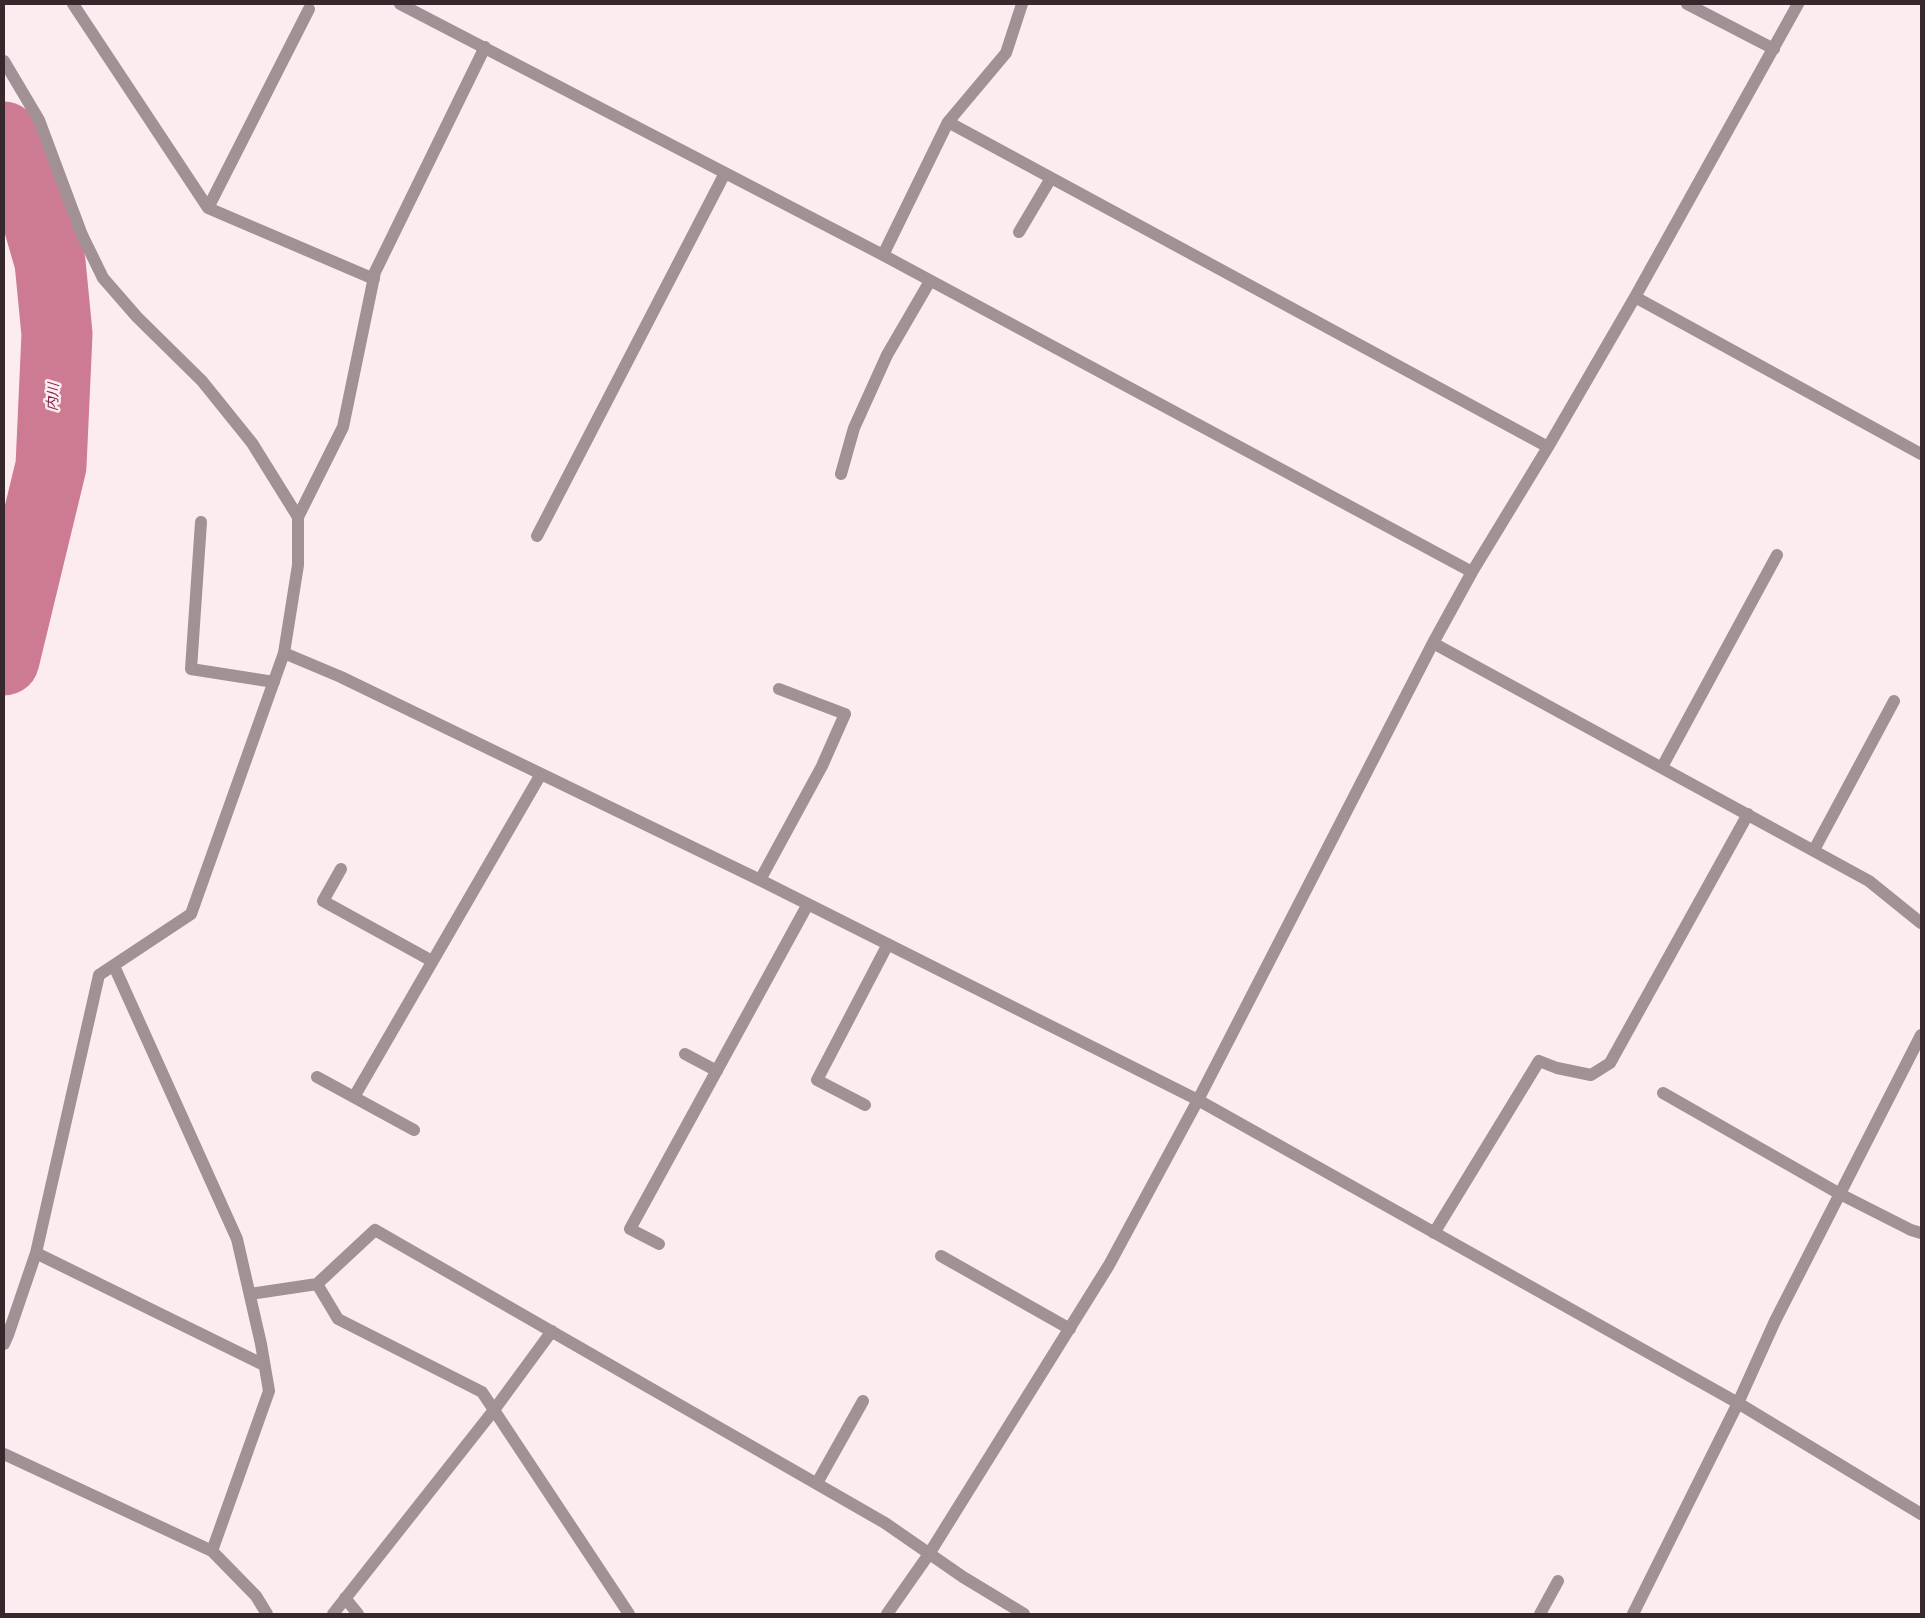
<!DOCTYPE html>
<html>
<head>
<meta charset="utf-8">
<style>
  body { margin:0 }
  #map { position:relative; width:1925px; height:1618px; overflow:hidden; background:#fcecf0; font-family:Roboto,sans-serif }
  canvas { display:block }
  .frame { position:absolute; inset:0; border:5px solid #36282c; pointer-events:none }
</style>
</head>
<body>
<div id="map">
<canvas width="1925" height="1618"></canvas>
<div class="frame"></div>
</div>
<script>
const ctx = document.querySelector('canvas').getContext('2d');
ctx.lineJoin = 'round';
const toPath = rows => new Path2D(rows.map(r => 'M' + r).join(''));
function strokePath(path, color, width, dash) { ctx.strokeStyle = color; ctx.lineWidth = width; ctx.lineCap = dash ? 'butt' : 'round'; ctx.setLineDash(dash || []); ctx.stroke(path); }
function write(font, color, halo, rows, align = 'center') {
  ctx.font = font + ' Roboto,"Noto Sans JP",sans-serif'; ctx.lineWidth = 5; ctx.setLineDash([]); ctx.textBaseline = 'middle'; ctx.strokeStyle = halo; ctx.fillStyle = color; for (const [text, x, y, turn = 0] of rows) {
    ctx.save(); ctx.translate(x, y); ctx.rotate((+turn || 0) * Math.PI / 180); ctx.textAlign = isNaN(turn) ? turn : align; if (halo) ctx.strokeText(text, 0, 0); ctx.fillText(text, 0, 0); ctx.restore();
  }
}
const river = toPath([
  [4,137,28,186,50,262,57,334,51,466,4,660]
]);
const minor = toPath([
  [73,4,208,208,374,279],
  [400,4,883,255,1472,572],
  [1687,4,1774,49],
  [4,61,39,120,82,235,103,278,137,317,202,381,252,443,298,517],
  [948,122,1548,447],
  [208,208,309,9],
  [1019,232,1051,178],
  [883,255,948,122,1006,53,1022,4],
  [1635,297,1921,454],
  [841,474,854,428,887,355,930,281],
  [201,522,191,669,274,682],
  [537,536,725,173],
  [1433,643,1869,881,1921,923],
  [284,653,341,677,760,880,1198,1100,1738,1403,1921,1514],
  [1662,767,1777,555],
  [1814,850,1894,701],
  [341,869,323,901,432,961],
  [760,880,822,766,845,714,779,689],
  [114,966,237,1239,261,1344,269,1391,212,1551],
  [685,1054,717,1071],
  [317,1077,414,1130],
  [1663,1093,1840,1194,1911,1230,1921,1233],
  [354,1097,541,774],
  [865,1105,817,1080,888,944],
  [1434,1233,1539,1061,1557,1068,1591,1075,1610,1063,1748,814],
  [659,1244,630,1229,808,904],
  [36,1253,264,1365],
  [941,1256,1070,1329],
  [317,1284,338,1319,482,1392,629,1614],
  [250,1294,317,1284,375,1230,885,1523,963,1577,1024,1614],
  [4,1344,8,1335,36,1253,99,975,191,914,284,653,298,565,298,517,343,427,375,272,485,47],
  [4,1454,212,1551,256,1596,267,1614],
  [817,1483,863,1401],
  [345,1598,358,1614],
  [333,1614,494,1410,552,1331],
  [887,1614,929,1554,1109,1265,1198,1100,1433,643,1472,572,1548,447,1635,297,1798,4],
  [1540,1614,1558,1581],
  [1633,1614,1738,1403,1775,1321,1921,1035]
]);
const waterNames = [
  ["内川",54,397,-87]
];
strokePath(river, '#cd7a93', 71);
strokePath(minor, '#a19195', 12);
write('italic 14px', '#7e1b43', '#fcecf0', waterNames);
</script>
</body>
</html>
